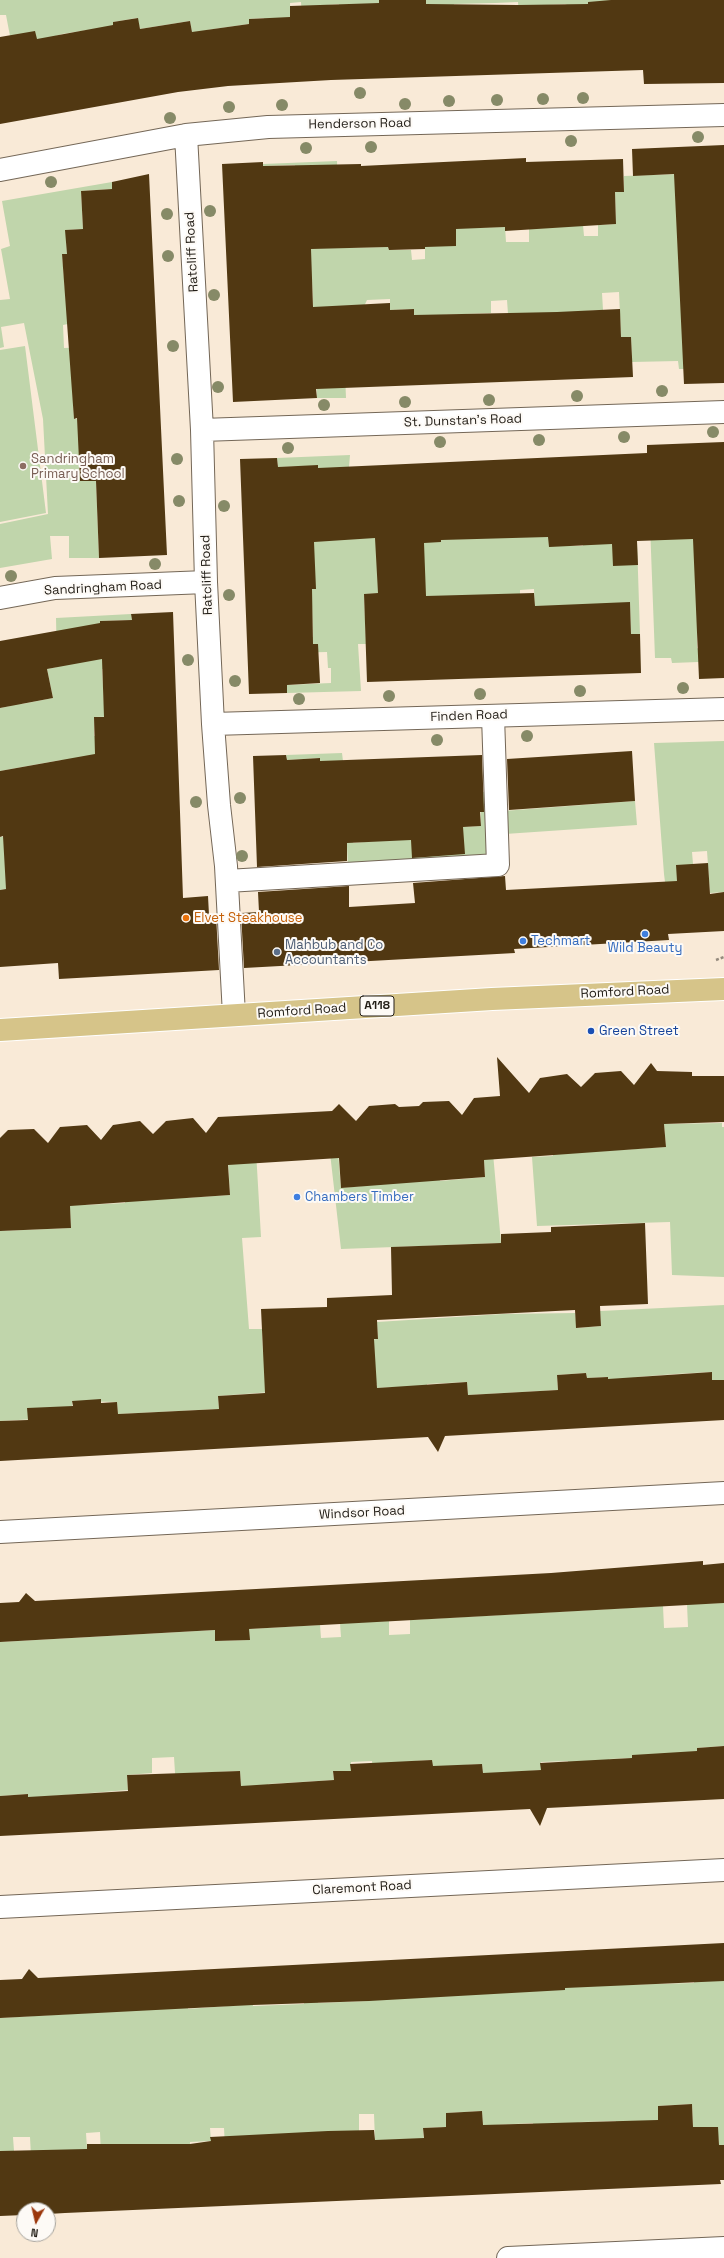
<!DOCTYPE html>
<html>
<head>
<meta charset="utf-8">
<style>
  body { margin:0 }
  #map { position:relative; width:724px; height:2258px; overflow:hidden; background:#f9ead7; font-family:"Space Grotesk",sans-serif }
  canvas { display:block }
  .north { position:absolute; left:16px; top:2202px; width:40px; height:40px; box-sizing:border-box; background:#fdfaf6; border:1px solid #a5a29c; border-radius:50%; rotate:188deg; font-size:11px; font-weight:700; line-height:16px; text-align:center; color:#221d16 }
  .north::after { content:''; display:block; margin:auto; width:14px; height:18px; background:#9b360b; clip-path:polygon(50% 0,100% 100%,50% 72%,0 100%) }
</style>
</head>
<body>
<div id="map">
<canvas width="724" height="2258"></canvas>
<div class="north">N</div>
</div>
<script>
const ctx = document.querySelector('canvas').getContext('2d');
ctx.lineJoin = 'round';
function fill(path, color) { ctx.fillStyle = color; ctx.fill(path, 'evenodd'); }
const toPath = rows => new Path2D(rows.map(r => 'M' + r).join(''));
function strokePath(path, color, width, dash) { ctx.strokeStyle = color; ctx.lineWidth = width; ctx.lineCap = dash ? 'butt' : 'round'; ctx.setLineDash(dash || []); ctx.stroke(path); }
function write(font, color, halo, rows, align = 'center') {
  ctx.font = font + ' "Space Grotesk",sans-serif'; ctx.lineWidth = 4; ctx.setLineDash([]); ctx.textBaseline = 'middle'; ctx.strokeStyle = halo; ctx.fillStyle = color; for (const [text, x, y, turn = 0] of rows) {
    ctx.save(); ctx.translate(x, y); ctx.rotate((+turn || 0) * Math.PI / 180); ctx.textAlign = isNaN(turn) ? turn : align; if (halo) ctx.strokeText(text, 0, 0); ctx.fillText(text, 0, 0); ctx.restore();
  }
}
const green = toPath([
  [0,0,379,0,380,21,340,22,339,4,327,5,303,39,301,2,290,3,291,27,264,28,264,18,249,19,249,24,207,30,193,38,190,21,140,29,137,18,113,22,116,42,88,30,62,34,37,42,10,36,6,15,0,15],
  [426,0,611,0,588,15,565,4,547,5,519,17,518,2,495,3,454,4,454,19,426,20],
  [337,161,340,248,388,247,389,250,411,250,412,260,425,259,425,236,444,246,456,246,456,228,505,227,506,242,529,242,529,227,583,225,584,236,598,236,598,225,616,224,615,192,624,191,624,176,679,174,678,256,689,369,679,369,678,361,632,362,631,337,621,337,619,292,602,293,603,310,586,311,587,340,508,314,507,300,491,301,491,313,414,316,414,309,390,310,390,299,367,300,344,349,346,398,317,398,312,280,298,281,295,165,263,166,263,164],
  [112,182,112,189,81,191,83,229,66,230,67,254,62,254,68,324,63,325,64,348,89,347,72,379,74,419,123,416,79,466,80,481,96,481,99,558,69,558,69,536,50,536,52,559,0,568,0,524,48,514,43,419,24,323,1,327,4,347,0,348,0,300,10,299,1,249,10,246,2,201],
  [25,346,46,513,0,522,0,350],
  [350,455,349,467,359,525,424,551,424,543,440,522,548,519,549,546,557,546,565,536,566,546,583,546,581,496,637,542,640,634,631,634,630,602,536,637,534,589,520,590,520,597,461,602,397,593,364,594,366,644,358,644,361,691,287,693,287,685,331,683,331,668,328,668,327,652,286,653,285,638,313,637,312,606,282,590,315,589,314,559,281,560,320,517,318,466,278,467,277,458],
  [648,471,697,538,724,603,697,633,697,648,724,661,672,663,671,658,655,658],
  [131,614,132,620,100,621,101,657,134,656,135,668,102,669,104,704,137,703,138,716,94,717,94,736,104,736,104,751,139,750,139,758,91,760,92,784,120,782,121,798,143,798,144,811,105,813,105,830,108,830,108,846,146,845,146,853,62,855,56,903,57,926,52,926,49,877,29,878,28,865,13,866,13,879,6,879,6,889,0,890,0,837,63,831,61,760,0,771,0,708,10,706,4,678,16,675,22,704,53,698,47,669,57,667,56,618],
  [724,741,724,892,710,893,707,851,692,852,693,864,678,895,665,882,664,874,654,743],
  [342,753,353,843,463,833,463,827,481,826,480,792,488,792,490,855,348,867,347,847,294,849,320,758,287,760,286,755],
  [635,801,637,825,505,834,503,811],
  [663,1113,666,1124,722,1123,722,1127,724,1127,724,1277,672,1275,670,1222,537,1226,532,1157,553,1156,550,1120,620,1150,666,1147],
  [492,1142,501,1243,341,1249,330,1153,338,1152,341,1188,362,1186,437,1145,440,1181,485,1177,483,1143],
  [256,1151,261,1237,242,1238,249,1329,262,1329,263,1353,339,1342,378,1339,377,1322,503,1314,575,1313,577,1328,601,1326,600,1311,724,1305,724,1380,712,1380,711,1372,675,1374,637,1377,608,1386,608,1377,587,1378,586,1373,557,1375,558,1390,468,1395,467,1382,427,1384,427,1397,397,1387,377,1388,377,1384,218,1396,219,1409,118,1414,117,1402,72,1401,73,1417,0,1421,0,1231,71,1228,68,1171,83,1170,86,1205,125,1203,123,1167,182,1163,185,1198,230,1195,228,1161],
  [724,1603,724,1746,697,1748,698,1756,632,1755,632,1758,609,1759,610,1766,568,1769,568,1761,541,1762,541,1770,483,1775,482,1764,465,1765,433,1776,432,1760,415,1761,373,1778,372,1761,351,1762,351,1771,333,1771,334,1780,268,1784,268,1789,241,1790,240,1771,189,1773,176,1788,174,1757,152,1758,152,1773,127,1775,128,1790,28,1798,28,1794,0,1796,0,1642,215,1630,215,1641,249,1640,249,1629,320,1625,321,1638,341,1637,340,1623,389,1621,389,1635,410,1634,410,1620,663,1606,664,1628,688,1627,687,1604],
  [694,1981,724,1981,724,2145,719,2145,717,2127,693,2127,692,2104,658,2106,659,2148,617,2150,616,2121,581,2122,534,2138,533,2123,495,2125,484,2152,482,2111,446,2113,446,2127,423,2128,425,2154,375,2140,374,2114,359,2114,359,2131,226,2167,224,2128,210,2128,211,2141,190,2142,191,2168,101,2156,100,2132,86,2133,87,2149,51,2163,54,2214,48,2214,48,2210,32,2175,30,2137,13,2137,14,2151,0,2151,0,2018,188,2007,188,2009,253,2004,253,2006,304,2004,304,2001,318,2000,318,2003,368,2001,369,1999,579,1986,694,1983]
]);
const building = toPath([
  [379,0,426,0,426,4,518,5,588,4,588,2,611,0,724,0,724,83,644,84,643,70,331,80,228,86,178,92,0,124,0,37,35,31,37,39,113,25,113,22,138,18,140,29,190,21,192,32,249,24,249,19,290,17,290,6,379,3],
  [724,145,724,383,684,384,674,174,633,176,632,149],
  [526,158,526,162,623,159,624,192,615,192,616,224,505,231,505,227,456,229,456,246,425,247,425,249,389,250,388,247,311,249,313,307,390,303,390,310,414,309,414,315,557,312,620,309,621,337,631,337,633,377,316,389,317,398,233,402,222,164,263,162,263,166,361,164,361,166],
  [149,174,167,555,99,558,96,481,80,481,77,418,74,419,62,254,67,254,65,230,83,229,81,191,112,189,112,182],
  [724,442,724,678,699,679,693,539,637,541,638,565,613,566,612,544,549,547,548,537,441,540,441,542,424,543,426,596,534,593,535,606,630,602,631,634,640,634,641,673,367,682,364,594,378,593,375,538,314,542,316,589,312,589,313,644,318,644,320,683,287,685,287,693,249,694,240,459,277,458,278,467,318,465,318,468,647,453,647,445],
  [173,612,183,898,208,896,209,915,216,915,219,970,59,979,58,963,0,967,0,890,6,889,3,836,0,837,0,771,95,754,94,717,104,717,102,659,47,669,53,698,0,708,0,641,100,623,100,621,132,620,131,614],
  [632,751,635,801,509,810,507,759],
  [286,755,287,760,320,758,320,761,482,755,484,812,480,812,481,826,463,827,465,854,412,858,411,840,347,843,347,861,257,867,253,756],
  [708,863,710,894,724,892,724,931,668,934,669,940,514,949,515,953,244,968,241,913,259,912,258,892,349,886,349,907,415,903,413,883,505,876,506,890,677,881,676,865],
  [497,1057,529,1093,540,1078,567,1074,581,1087,595,1073,621,1071,634,1085,651,1063,657,1071,692,1072,692,1076,724,1076,724,1122,664,1124,666,1147,484,1160,485,1177,341,1188,339,1158,228,1165,230,1195,70,1206,71,1228,0,1231,0,1138,8,1130,34,1129,48,1143,60,1127,87,1125,101,1140,113,1125,140,1121,153,1134,166,1121,193,1118,206,1133,218,1117,332,1111,339,1104,356,1121,369,1106,395,1104,399,1107,419,1106,423,1102,449,1101,462,1115,474,1098,500,1096],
  [645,1223,648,1304,600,1306,601,1326,576,1328,575,1310,377,1320,378,1339,374,1339,377,1388,467,1382,468,1395,558,1390,557,1375,586,1373,587,1378,608,1377,608,1379,712,1372,712,1380,724,1380,724,1420,445,1436,438,1452,428,1437,0,1461,0,1421,28,1420,27,1408,73,1406,72,1401,101,1399,101,1403,117,1402,118,1414,219,1409,218,1396,265,1393,261,1309,327,1307,327,1298,392,1295,391,1247,501,1243,501,1234,551,1232,551,1227],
  [703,1561,703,1565,724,1563,724,1603,249,1629,250,1640,215,1641,215,1630,0,1642,0,1603,19,1602,26,1593,35,1601,551,1573],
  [724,1746,724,1799,547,1808,540,1826,530,1809,0,1836,0,1796,28,1794,28,1797,128,1791,127,1775,240,1771,241,1786,334,1780,333,1771,351,1771,350,1764,432,1760,433,1766,482,1764,483,1773,541,1770,540,1763,632,1758,632,1755,697,1751,697,1748],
  [724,1943,724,1981,565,1988,565,1990,369,2001,253,2005,0,2018,0,1980,22,1979,29,1969,38,1978],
  [692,2104,693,2127,718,2127,719,2145,724,2145,724,2180,720,2180,721,2184,65,2213,48,2214,48,2210,24,2210,24,2215,0,2216,0,2151,87,2149,87,2144,190,2144,211,2141,210,2137,328,2131,374,2130,375,2140,424,2138,423,2128,446,2127,446,2113,482,2111,483,2125,658,2120,658,2106]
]);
const path = toPath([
  [716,960,724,957]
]);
const minor = toPath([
  [186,135,202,430,206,582,213,724,219,805,226,866,234,1015],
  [0,170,186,135,268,127,724,115],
  [202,430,724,412],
  [0,598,55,588,206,582],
  [213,724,724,709],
  [227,881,498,865,493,716],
  [0,1532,724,1493],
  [0,1907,724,1870],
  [508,2258,724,2248]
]);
const major = toPath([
  [0,1030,492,999,724,989]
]);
const trees = [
  [360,93],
  [583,98],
  [543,99],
  [497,100],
  [449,101],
  [405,104],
  [282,105],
  [229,107],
  [170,118],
  [698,137],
  [571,141],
  [371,147],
  [306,148],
  [51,182],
  [210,211],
  [167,214],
  [168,256],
  [214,295],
  [173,346],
  [218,387],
  [662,391],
  [577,396],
  [489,400],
  [405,402],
  [324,405],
  [713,432],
  [624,437],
  [539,440],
  [440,442],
  [288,448],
  [177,459],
  [179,501],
  [224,506],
  [155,564],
  [11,576],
  [229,595],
  [188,660],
  [235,681],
  [683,688],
  [580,691],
  [480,694],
  [389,696],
  [299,699],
  [527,736],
  [437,740],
  [240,798],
  [196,802],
  [242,856]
];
const markers = [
  [23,466,4,"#8d6e63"],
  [186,918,4,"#e8710a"],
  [645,934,4,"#3f7fe0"],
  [523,941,4,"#3f7fe0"],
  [277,952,4,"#5c6f8a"],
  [591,1031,4,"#1a4fb4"],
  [297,1197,4,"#3f7fe0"]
];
const shields = [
  [377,1006,34]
];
const shieldNames = [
  ["A118",377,1006]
];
const streetNames = [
  ["Henderson Road",360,124,-1],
  ["Ratcliff Road",192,252,-93],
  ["St. Dunstan's Road",463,421,-2],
  ["Ratcliff Road",207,575,-92],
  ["Sandringham Road",103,588,-3],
  ["Finden Road",469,716,-2],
  ["Romford Road",625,992,-3],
  ["Romford Road",302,1011,-4],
  ["Windsor Road",362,1513,-3],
  ["Claremont Road",362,1888,-3]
];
const educationNames = [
  ["Sandringham",31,459],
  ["Primary School",31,474]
];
const foodNames = [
  ["Elvet Steakhouse",194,918]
];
const shopNames = [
  ["Techmart",531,941],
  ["Wild Beauty",645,948,"center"],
  ["Chambers Timber",305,1197]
];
const serviceNames = [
  ["Mahbub and Co",285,945],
  ["Accountants",285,960]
];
const transitNames = [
  ["Green Street",599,1031]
];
fill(green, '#c0d5ab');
fill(building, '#513812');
strokePath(minor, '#746757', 24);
strokePath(major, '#fff', 24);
strokePath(path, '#948a7d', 2.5, [3, 2]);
strokePath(minor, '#fff', 22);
strokePath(major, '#d6c489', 22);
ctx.fillStyle = '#868a67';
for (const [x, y] of trees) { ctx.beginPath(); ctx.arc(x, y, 6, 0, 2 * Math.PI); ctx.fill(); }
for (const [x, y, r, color] of markers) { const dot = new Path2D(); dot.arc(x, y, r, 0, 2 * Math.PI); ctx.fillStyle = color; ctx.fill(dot); strokePath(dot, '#fdfaf6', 1.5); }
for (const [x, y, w] of shields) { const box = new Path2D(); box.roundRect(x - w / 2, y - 10, w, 20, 3); ctx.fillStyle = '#fdfaf6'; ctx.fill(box); strokePath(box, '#221d16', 1); }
write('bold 12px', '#221d16', null, shieldNames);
write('13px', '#221d16', '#fdfaf6', streetNames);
write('13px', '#785e54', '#fdfaf6', educationNames, 'left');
write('13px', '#c56008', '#fdfaf6', foodNames, 'left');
write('13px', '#366cbe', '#fdfaf6', shopNames, 'left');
write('13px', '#4e5e75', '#fdfaf6', serviceNames, 'left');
write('13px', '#164399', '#fdfaf6', transitNames, 'left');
</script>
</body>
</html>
